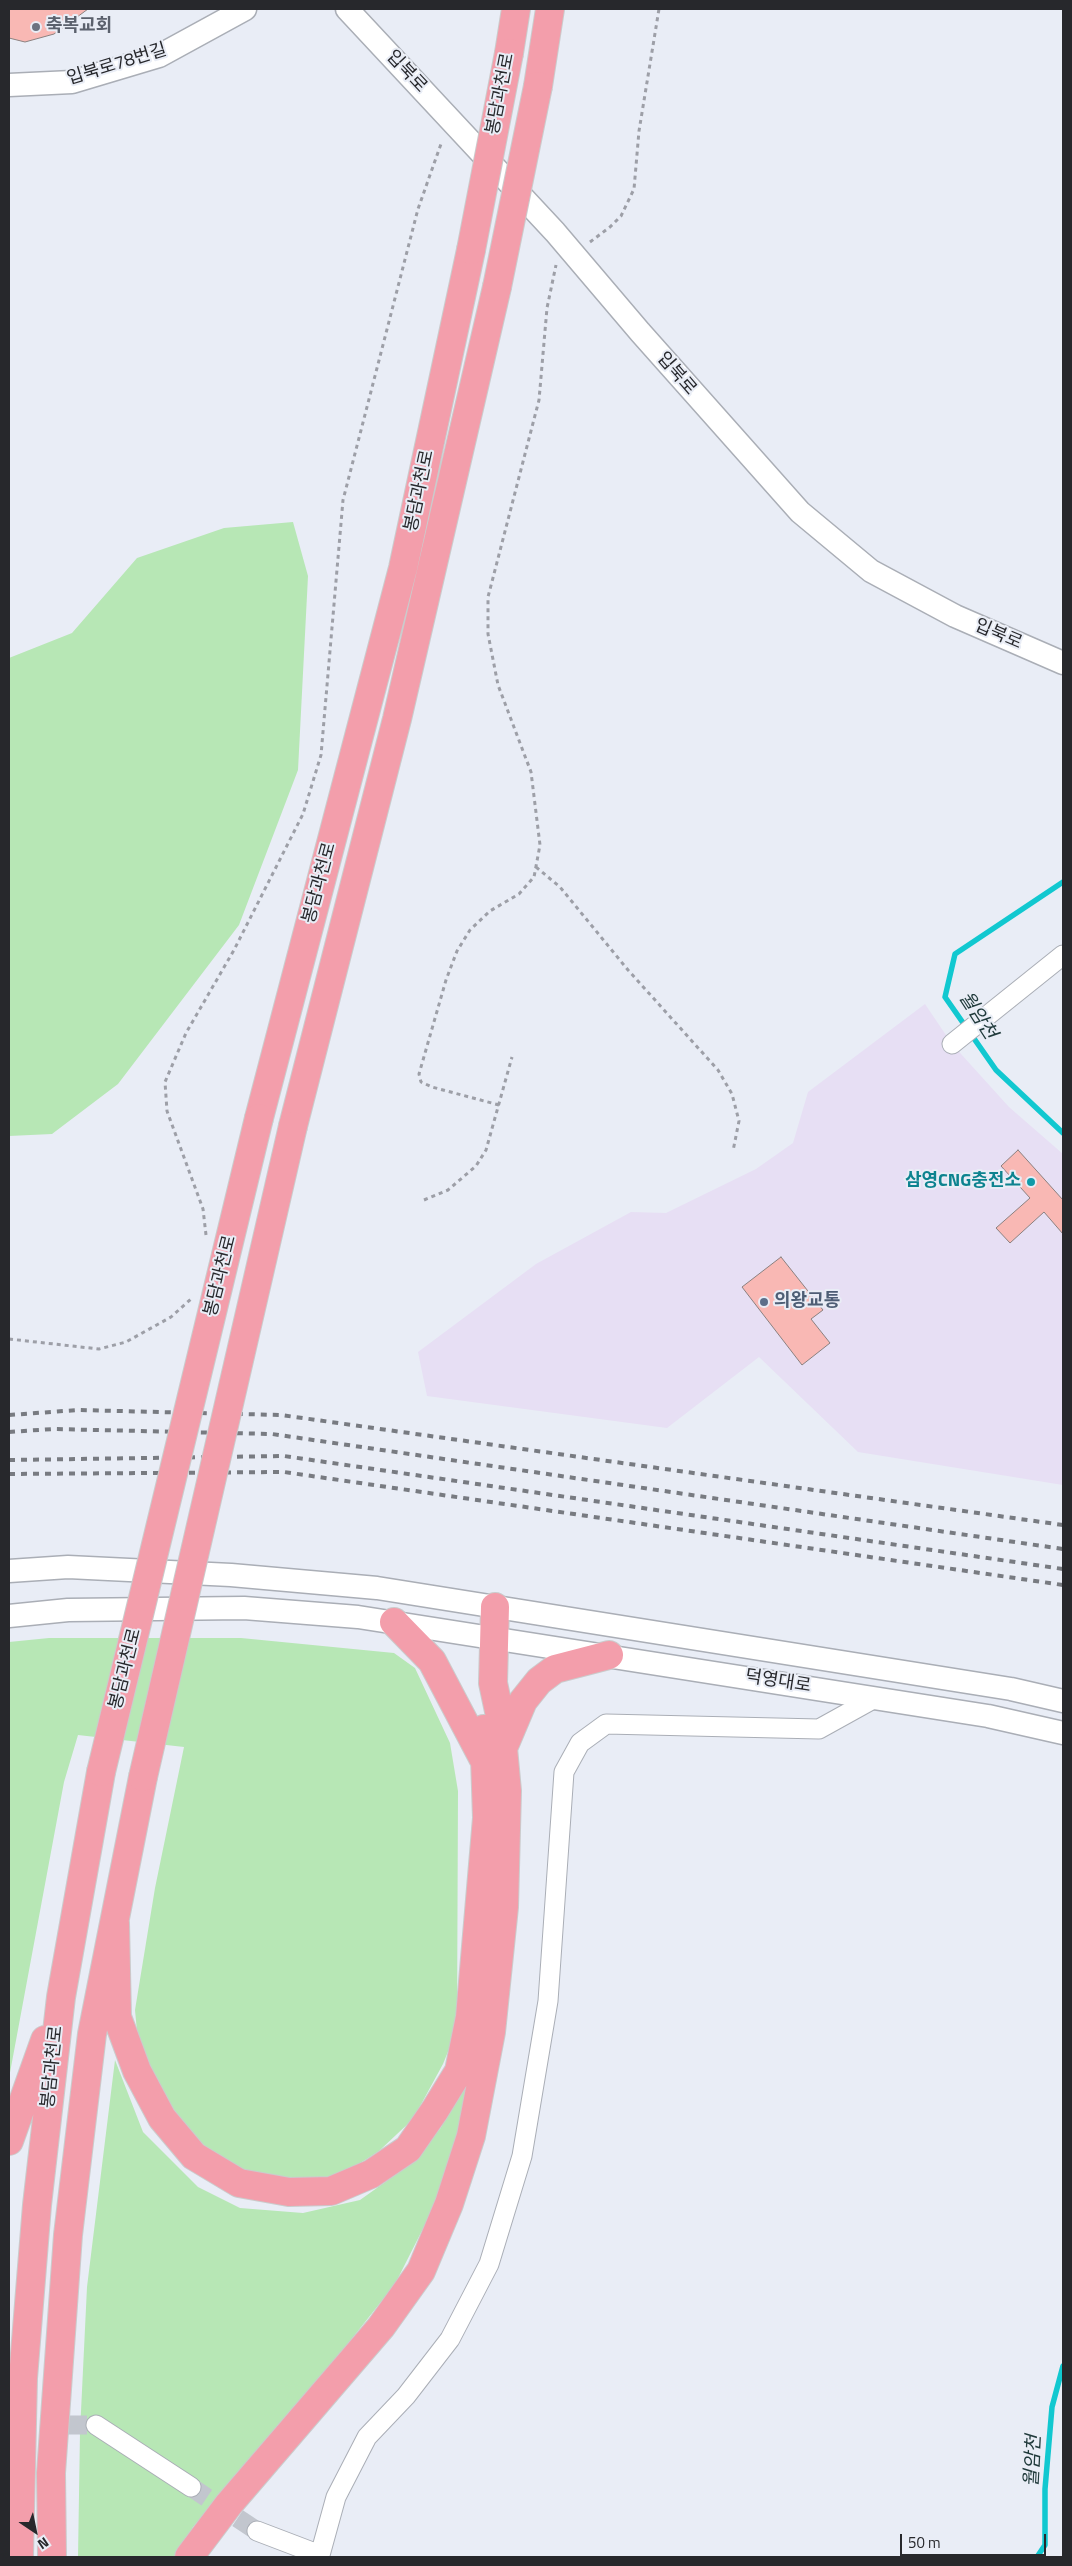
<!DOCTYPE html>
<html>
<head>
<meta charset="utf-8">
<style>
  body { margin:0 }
  #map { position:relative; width:1072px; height:2566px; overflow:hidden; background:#e9edf6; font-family:"Titillium Web",sans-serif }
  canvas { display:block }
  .frame { position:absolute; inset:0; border:10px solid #27282c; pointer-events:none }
  .north { position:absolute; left:10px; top:2506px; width:50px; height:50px; -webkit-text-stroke:4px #e9edf6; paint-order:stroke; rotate:146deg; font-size:14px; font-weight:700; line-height:20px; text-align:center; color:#27282c }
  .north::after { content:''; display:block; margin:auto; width:18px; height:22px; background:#27282c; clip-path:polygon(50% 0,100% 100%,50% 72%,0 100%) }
  .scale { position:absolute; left:900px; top:2534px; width:146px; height:22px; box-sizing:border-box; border:2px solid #27282c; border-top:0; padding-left:6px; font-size:15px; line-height:18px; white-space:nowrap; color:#27282c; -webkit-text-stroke:4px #e9edf6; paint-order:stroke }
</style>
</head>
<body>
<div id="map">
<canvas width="1072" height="2566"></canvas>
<div class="frame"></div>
<div class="north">N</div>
<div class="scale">50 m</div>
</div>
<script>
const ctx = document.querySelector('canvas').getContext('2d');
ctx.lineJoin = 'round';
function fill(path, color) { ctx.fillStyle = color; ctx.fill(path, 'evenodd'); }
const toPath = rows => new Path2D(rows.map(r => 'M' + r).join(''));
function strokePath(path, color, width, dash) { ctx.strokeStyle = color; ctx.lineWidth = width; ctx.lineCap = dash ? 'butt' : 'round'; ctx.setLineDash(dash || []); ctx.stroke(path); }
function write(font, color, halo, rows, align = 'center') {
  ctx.font = font + ' "Titillium Web","Noto Sans KR",sans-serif'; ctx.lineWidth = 4; ctx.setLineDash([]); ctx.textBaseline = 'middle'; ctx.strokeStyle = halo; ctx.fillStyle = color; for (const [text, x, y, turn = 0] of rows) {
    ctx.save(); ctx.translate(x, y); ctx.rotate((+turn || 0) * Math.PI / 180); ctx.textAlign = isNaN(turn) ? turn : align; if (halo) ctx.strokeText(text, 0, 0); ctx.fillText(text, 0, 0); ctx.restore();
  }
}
const industrial = toPath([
  [925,1004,952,1044,1009,1107,1063,1154,1063,1485,858,1452,759,1357,667,1428,427,1396,418,1352,536,1264,631,1212,666,1213,756,1169,793,1143,808,1092]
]);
const green = toPath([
  [293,522,308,576,298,770,239,925,118,1084,52,1134,9,1136,9,658,72,633,137,558,224,528],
  [49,1638,241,1638,394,1653,415,1668,450,1743,458,1791,457,2029,443,2064,413,2119,379,2151,351,2169,319,2180,259,2181,231,2171,185,2134,140,2064,135,2010,155,1888,184,1747,78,1735,64,1782,9,2078,9,1642],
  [115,2060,143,2132,198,2187,240,2208,303,2213,360,2200,405,2168,440,2129,473,2068,444,2187,395,2284,320,2379,193,2527,177,2557,78,2557,80,2432,87,2287]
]);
const stream = toPath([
  [1063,882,955,954,945,997,996,1070,1063,1133],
  [1037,2557,1045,2545,1045,2489,1052,2407,1063,2366]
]);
const building = toPath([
  [9,9,88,9,54,34,25,42,9,38,9,9],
  [1018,1150,1063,1200,1063,1234,1044,1212,1010,1243,996,1228,1030,1198,1001,1166,1018,1150],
  [781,1257,823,1310,811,1319,830,1343,802,1365,742,1287,781,1257]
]);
const minorTunnel = toPath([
  [12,2425,96,2425],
  [191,2487,257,2531]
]);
const path = toPath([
  [590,242,610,227,621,216,634,189,639,131,659,9],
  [536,867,560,887,628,970,718,1070,732,1094,739,1121,733,1151],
  [499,1105,432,1087,421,1082,419,1074,446,980,457,951,470,930,490,911,519,894,534,877,540,845,531,772,498,685,488,634,488,597,539,400,547,308,556,265],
  [424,1200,448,1190,476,1166,486,1150,512,1057],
  [206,1235,203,1209,167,1111,165,1082,186,1033,234,950,303,814,321,755,343,500,418,209,442,141],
  [9,1339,99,1349,126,1342,171,1317,191,1299]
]);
const minor = toPath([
  [952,1044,1063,955],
  [96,2425,191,2487],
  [257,2531,320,2555,336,2497,367,2437,406,2396,450,2339,489,2264,522,2156,548,2001,564,1772,580,1743,606,1724,819,1729,875,1698]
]);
const tertiary = toPath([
  [347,9,555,232,640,332,800,512,871,571,955,616,1063,663],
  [9,85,72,82,159,56,245,9],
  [9,1571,68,1567,231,1575,377,1588,1011,1689,1063,1701],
  [9,1616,68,1610,244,1608,358,1617,988,1716,1063,1733]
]);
const trunk = toPath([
  [509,53,516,9],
  [538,86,550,9],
  [259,1118,403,568,471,250],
  [293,1126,397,719,497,287],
  [394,1622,432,1661,483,1758],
  [504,1746,523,1701,539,1681,555,1669,609,1655],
  [115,1923,117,2017,137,2071,162,2118,194,2156,239,2183,289,2192,331,2191,371,2174,408,2149,435,2110,459,2071,470,2017,487,1818,484,1729],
  [9,2141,45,2040],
  [19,2557,23,2378,37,2205,61,1997,101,1772],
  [52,2557,51,2473,68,2235,92,2034,143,1777],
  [189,2557,229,2504,381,2327,421,2271,449,2204,471,2136,491,2032,504,1907,507,1791,500,1716,493,1683,495,1607]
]);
const rail = toPath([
  [9,1415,78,1410,281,1415,1063,1525],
  [9,1432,53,1429,272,1434,1063,1549],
  [9,1460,284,1456,1063,1569],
  [9,1474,284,1472,1063,1585]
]);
const trunkBridge = toPath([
  [471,250,509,53],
  [497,287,538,86],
  [101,1772,259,1118],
  [143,1777,293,1126]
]);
const markers = [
  [36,27,5,"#6b7280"],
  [1031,1182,5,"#0f9aa8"],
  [764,1302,5,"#5c6f8a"]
];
const worshipNames = [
  ["축복교회",46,27]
];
const streetNames = [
  ["입북로78번길",117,65,-17],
  ["입북로",406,72,47],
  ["봉담과천로",501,94,-79],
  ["입북로",676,374,49],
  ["봉담과천로",420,491,-78],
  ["입북로",998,635,23],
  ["봉담과천로",320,883,-75],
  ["봉담과천로",221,1276,-76],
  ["봉담과천로",126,1669,-76],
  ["덕영대로",778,1682,9],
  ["봉담과천로",53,2067,-84]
];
const cultureNames = [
  ["삼영CNG충전소",1021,1182]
];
const serviceNames = [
  ["의왕교통",774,1302]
];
const waterNames = [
  ["월암천",977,1016,57],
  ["월암천",1034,2461,-87]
];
fill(industrial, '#e7dff4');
fill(green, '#b7e7b5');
strokePath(stream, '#11c8d0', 5.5);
fill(building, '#f9b8b4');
strokePath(building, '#8b8180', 1);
strokePath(minorTunnel, '#c2c6ce', 19, [19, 9]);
strokePath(minor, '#aaaeb6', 21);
strokePath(tertiary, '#aaaeb6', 25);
strokePath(trunk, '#cbcbcc', 30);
strokePath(path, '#9d9fa7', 3, [4, 4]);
strokePath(minor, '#fff', 19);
strokePath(tertiary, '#fff', 22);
strokePath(trunk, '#f39eab', 28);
strokePath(rail, '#787b81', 4, [6, 6]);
strokePath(trunkBridge, '#cbcbcc', 30, []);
strokePath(trunkBridge, '#f39eab', 28);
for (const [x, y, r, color] of markers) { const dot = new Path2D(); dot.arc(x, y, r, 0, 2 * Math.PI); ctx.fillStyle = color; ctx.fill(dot); strokePath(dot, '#e9edf6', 2); }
write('bold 18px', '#5b616d', '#e9edf6', worshipNames, 'left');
write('18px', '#27282c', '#e9edf6', streetNames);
write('bold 18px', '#0d838f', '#e9edf6', cultureNames, 'right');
write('bold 18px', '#4e5e75', '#e9edf6', serviceNames, 'left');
write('italic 19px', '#203a3b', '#e9edf6', waterNames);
</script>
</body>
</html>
